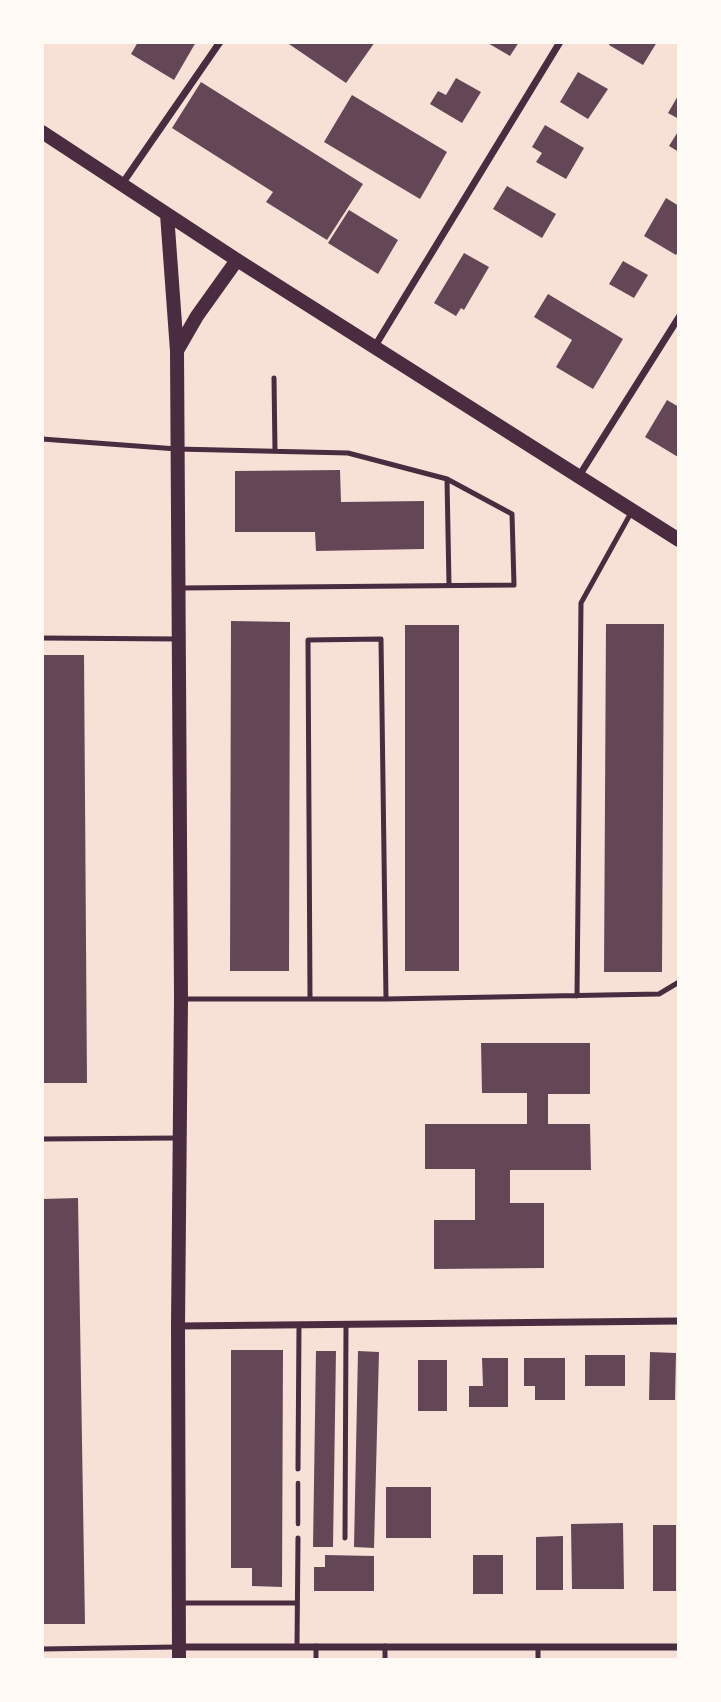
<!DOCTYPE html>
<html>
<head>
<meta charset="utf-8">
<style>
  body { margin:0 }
  #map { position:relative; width:721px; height:1702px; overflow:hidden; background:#f7e1d7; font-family:Manrope,sans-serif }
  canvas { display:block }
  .frame { position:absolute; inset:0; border:44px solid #fffaf5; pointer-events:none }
</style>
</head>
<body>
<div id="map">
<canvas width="721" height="1702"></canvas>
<div class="frame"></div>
</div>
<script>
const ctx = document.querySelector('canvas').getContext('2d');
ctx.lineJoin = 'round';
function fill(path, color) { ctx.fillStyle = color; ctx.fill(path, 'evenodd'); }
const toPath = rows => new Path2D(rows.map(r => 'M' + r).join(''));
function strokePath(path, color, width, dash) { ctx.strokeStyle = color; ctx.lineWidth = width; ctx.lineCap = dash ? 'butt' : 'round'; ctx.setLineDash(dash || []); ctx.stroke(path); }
const building = toPath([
  [138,42,196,42,174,80,131,54],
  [286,42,375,42,346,83],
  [486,42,519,42,510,56],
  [611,42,657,42,643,65,609,45],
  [578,72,608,89,588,119,560,102],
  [456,78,481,92,462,123,430,104,438,91,446,95],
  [201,82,363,184,327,240,266,202,273,192,172,128],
  [679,94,679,119,668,113],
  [352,95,447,152,420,199,324,142],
  [545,125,584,148,566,179,536,162,542,153,532,147],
  [679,130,679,152,669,146],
  [507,186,556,214,542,238,493,209],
  [666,198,679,206,679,250,676,255,644,236],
  [349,210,398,240,378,274,328,243],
  [464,253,489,267,464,310,461,308,456,316,434,303],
  [623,261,648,275,634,298,609,284],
  [548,294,623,339,593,389,556,367,572,340,534,317],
  [667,400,679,407,678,457,645,437],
  [340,470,341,502,424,501,424,549,316,551,315,532,235,532,235,471],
  [231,621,290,622,289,971,230,971],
  [606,624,664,624,662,972,604,972],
  [405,625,459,625,459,971,405,971],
  [42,655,84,655,87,1083,42,1083],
  [481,1043,590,1043,590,1094,548,1094,548,1124,590,1124,591,1170,510,1170,510,1203,544,1203,544,1268,434,1269,434,1220,475,1220,475,1169,425,1169,425,1124,527,1124,527,1093,482,1093],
  [78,1198,85,1624,42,1624,42,1199],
  [231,1350,283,1350,282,1587,252,1586,252,1568,231,1568],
  [316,1351,336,1351,333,1547,313,1547],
  [358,1351,379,1352,374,1548,354,1547],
  [650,1352,676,1353,675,1400,649,1400],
  [585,1355,625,1355,625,1386,585,1386],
  [482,1358,508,1358,508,1407,469,1407,469,1386,483,1386],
  [524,1358,565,1358,565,1400,535,1400,535,1386,524,1386],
  [418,1360,447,1360,447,1411,418,1411],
  [386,1487,431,1487,431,1538,386,1538],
  [623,1523,624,1589,572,1589,571,1524],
  [653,1525,676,1525,676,1591,653,1591],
  [563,1536,563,1590,536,1590,536,1537],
  [325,1555,374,1556,374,1591,314,1591,314,1567,325,1567],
  [473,1555,503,1555,503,1594,473,1594]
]);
const path = toPath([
  [298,1524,298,1483]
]);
const service = toPath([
  [274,378,275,451],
  [42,439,177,449,348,453,447,479,512,514,514,585,181,588],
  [447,479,449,585],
  [42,638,178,639],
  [577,996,581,603,632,511],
  [310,998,308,640,381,639,386,999],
  [182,999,386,999,659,994,679,982],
  [42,1139,179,1138],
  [298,1469,299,1325],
  [345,1538,346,1325],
  [181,1603,297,1603],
  [297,1646,298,1538],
  [42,1649,176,1647],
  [316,1660,316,1646],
  [385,1660,385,1646],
  [538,1660,538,1647]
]);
const minor = toPath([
  [122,184,220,42],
  [375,346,560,42],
  [579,476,679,317],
  [178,1326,679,1321],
  [179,1647,679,1647]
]);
const secondary = toPath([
  [42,132,237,260,679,540],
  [167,214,177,351,181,999,178,1326,179,1660],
  [178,349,197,316,237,260]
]);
fill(building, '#644757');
strokePath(path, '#4a2c40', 4.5);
strokePath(service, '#4a2c40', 5);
strokePath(minor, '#4a2c40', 7);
strokePath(secondary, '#4a2c40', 14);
</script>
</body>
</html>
